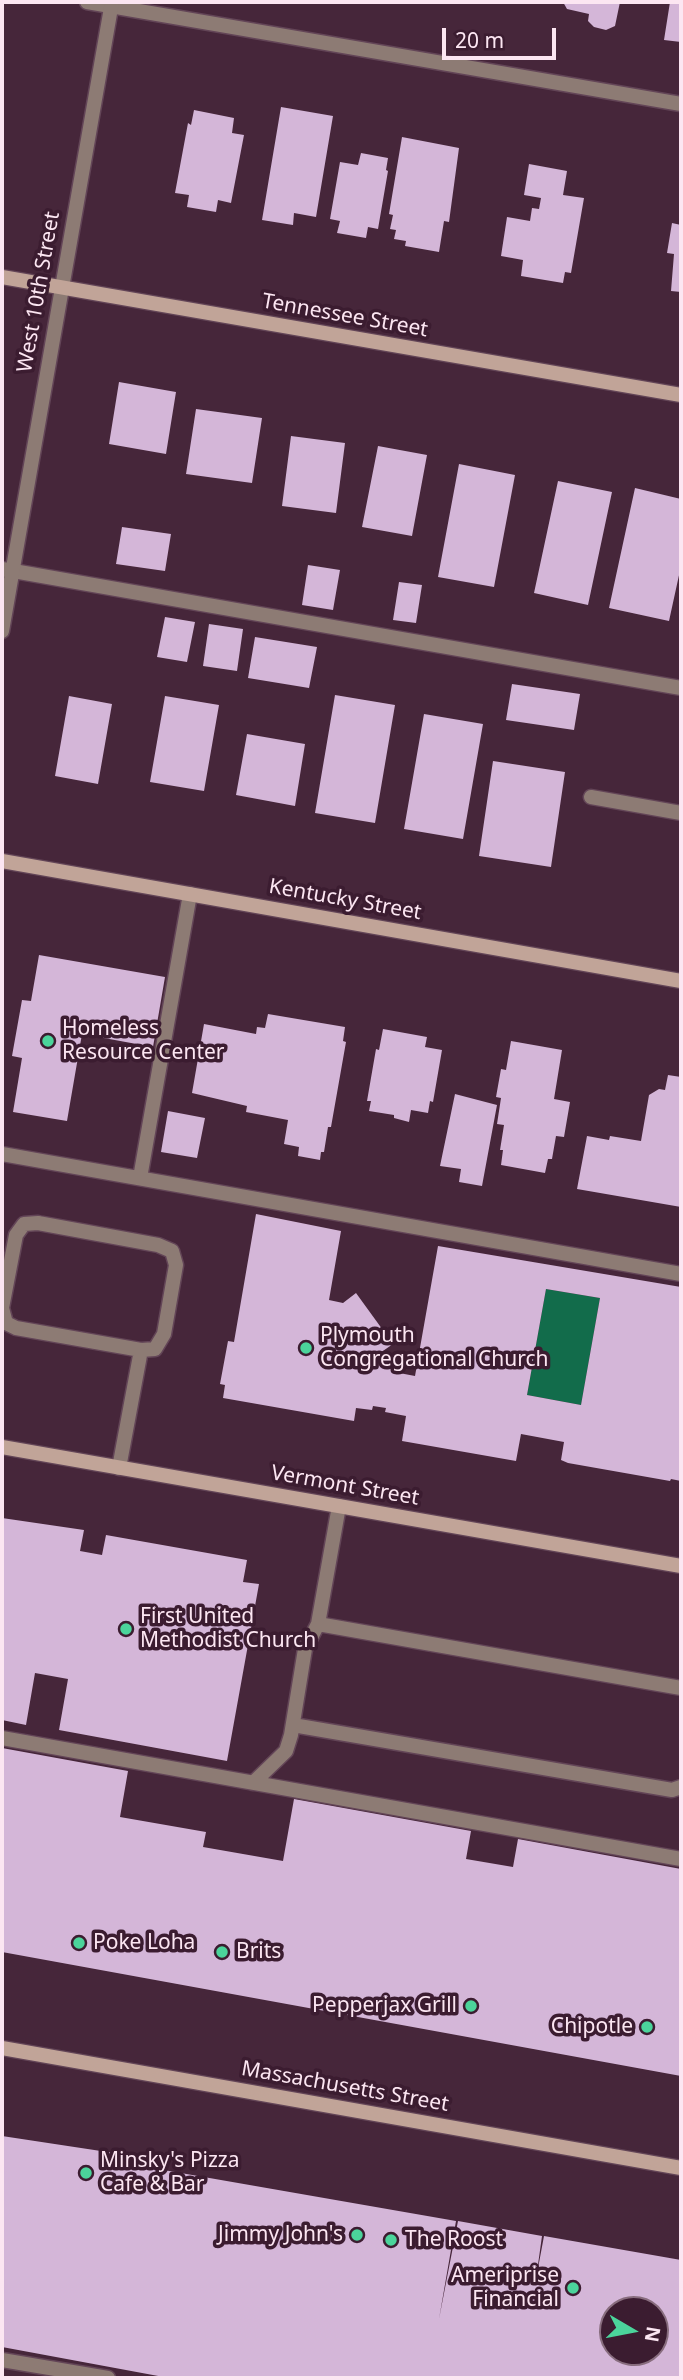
<!DOCTYPE html>
<html>
<head>
<meta charset="utf-8">
<style>
  body { margin:0 }
  #map { position:relative; width:683px; height:2380px; overflow:hidden; background:#46263a; font-family:"Noto Sans",sans-serif }
  canvas { display:block }
  .frame { position:absolute; inset:0; border:4px solid #fce6f2; pointer-events:none }
  .north { position:absolute; left:599px; top:2296px; width:70px; height:70px; box-sizing:border-box; background:#3b1c30; border:2px solid #886d7e; border-radius:50%; rotate:100deg; font-size:19px; font-weight:700; line-height:28px; text-align:center; color:#fce6f2 }
  .north::after { content:''; display:block; margin:auto; width:24px; height:32px; background:#4bd49b; clip-path:polygon(50% 0,100% 100%,50% 72%,0 100%) }
  .scale { position:absolute; left:442px; top:28px; width:114px; height:32px; box-sizing:border-box; border:4px solid #fce6f2; border-top:0; padding-left:9px; font-size:21px; line-height:24px; white-space:nowrap; color:#fce6f2; -webkit-text-stroke:5px #3b1c30; paint-order:stroke }
</style>
</head>
<body>
<div id="map">
<canvas width="683" height="2380"></canvas>
<div class="frame"></div>
<div class="north">N</div>
<div class="scale">20 m</div>
</div>
<script>
const ctx = document.querySelector('canvas').getContext('2d');
ctx.lineJoin = 'round';
function fill(path, color) { ctx.fillStyle = color; ctx.fill(path, 'evenodd'); }
const toPath = rows => new Path2D(rows.map(r => 'M' + r).join(''));
function strokePath(path, color, width, dash) { ctx.strokeStyle = color; ctx.lineWidth = width; ctx.lineCap = dash ? 'butt' : 'round'; ctx.setLineDash(dash || []); ctx.stroke(path); }
function write(font, color, halo, rows, align = 'center') {
  ctx.font = font + ' "Noto Sans",sans-serif'; ctx.lineWidth = 7; ctx.setLineDash([]); ctx.textBaseline = 'middle'; ctx.strokeStyle = halo; ctx.fillStyle = color; for (const [text, x, y, turn = 0] of rows) {
    ctx.save(); ctx.translate(x, y); ctx.rotate((+turn || 0) * Math.PI / 180); ctx.textAlign = isNaN(turn) ? turn : align; if (halo) ctx.strokeText(text, 0, 0); ctx.fillText(text, 0, 0); ctx.restore();
  }
}
const green = toPath([
  [546,1289,600,1298,581,1405,527,1395]
]);
const building = toPath([
  [563,2,620,2,615,26,606,30,594,27,588,21,589,14,567,9],
  [670,2,681,2,681,42,664,40],
  [281,107,333,116,316,217,294,213,293,225,262,220],
  [194,110,234,118,232,133,244,135,231,203,218,200,216,212,187,207,189,195,175,193,188,123,191,125],
  [402,137,459,148,449,222,444,221,439,252,405,246,406,241,394,239,396,230,390,229,393,215,389,214],
  [361,153,388,158,386,170,388,171,378,229,368,227,366,238,337,233,340,221,330,219,340,162,358,165],
  [529,164,567,171,563,195,584,198,571,273,565,272,563,283,521,276,523,260,501,256,507,217,530,221,532,208,539,209,541,198,524,195],
  [672,223,681,225,681,292,671,291,674,254,667,253],
  [119,382,176,392,166,454,109,444],
  [196,409,262,418,252,483,186,474],
  [291,436,345,443,336,513,282,506],
  [378,446,427,455,412,536,362,527],
  [459,464,515,475,494,587,438,577],
  [558,481,612,492,588,605,534,593],
  [635,488,681,499,681,566,669,621,609,608],
  [122,527,171,534,165,571,116,564],
  [308,565,340,570,333,610,302,605],
  [399,582,422,585,416,623,393,620],
  [165,617,195,622,187,662,157,657],
  [209,624,243,629,237,671,203,666],
  [255,637,317,647,309,688,248,678],
  [512,684,580,694,574,730,506,720],
  [335,695,395,705,375,823,315,813],
  [69,696,112,704,98,784,55,776],
  [165,696,219,705,204,791,150,782],
  [424,714,483,724,463,839,404,829],
  [247,734,305,744,295,806,236,795],
  [493,761,565,772,551,867,479,856],
  [39,955,165,977,153,1047,82,1034,67,1121,13,1112,22,1058,12,1056,22,1000,31,1001],
  [268,1014,345,1027,343,1041,346,1042,331,1127,328,1127,324,1152,321,1152,320,1160,298,1156,299,1147,284,1144,288,1120,246,1112,247,1106,192,1093,204,1024,256,1034,257,1027,265,1028],
  [383,1029,427,1037,425,1047,442,1050,433,1102,430,1101,428,1113,411,1110,409,1122,394,1118,394,1115,369,1111,371,1101,367,1101,376,1049,379,1050],
  [511,1041,562,1050,554,1099,570,1102,564,1137,556,1136,552,1159,548,1159,545,1173,501,1165,503,1150,500,1150,504,1125,497,1124,501,1098,496,1097,501,1069,506,1070],
  [668,1075,681,1077,681,1207,577,1189,587,1136,609,1140,610,1136,641,1141,649,1095,659,1089,665,1090],
  [455,1094,497,1105,482,1186,459,1182,461,1169,440,1166],
  [168,1111,205,1118,197,1158,161,1152],
  [256,1214,341,1231,329,1300,343,1303,356,1293,393,1344,380,1353,394,1372,415,1376,438,1246,681,1287,681,1481,671,1479,670,1481,568,1463,561,1460,564,1442,521,1434,516,1461,402,1441,406,1416,385,1412,386,1408,373,1406,372,1410,356,1408,354,1421,223,1398,225,1385,220,1384,228,1341,234,1342],
  [546,1289,600,1298,581,1405,527,1395],
  [2,1518,84,1530,80,1551,102,1555,106,1535,247,1560,243,1582,259,1584,227,1761,59,1730,68,1679,35,1673,26,1725,2,1720],
  [2,1748,128,1771,120,1817,206,1832,203,1847,283,1861,294,1799,471,1831,466,1859,513,1867,518,1839,681,1869,681,2076,2,1952],
  [2,2136,114,2153,112,2161,456,2221,439,2319,458,2221,542,2236,536,2279,544,2236,681,2260,681,2378,169,2378,2,2347],
  [613,2310,655,2310,655,2352,613,2352]
]);
const lane = toPath([
  [87,2,681,104],
  [2,569,681,688],
  [591,797,681,813],
  [2,1154,681,1274],
  [140,1178,190,894],
  [38,1223,158,1245,172,1251,176,1265,164,1334,155,1349,141,1350,16,1328,6,1323,2,1308,16,1235,24,1224,38,1223],
  [119,1468,141,1350],
  [318,1624,681,1688],
  [293,1725,672,1790,681,1787],
  [2,1738,681,1859],
  [253,1783,286,1751,291,1735,305,1649,318,1624,339,1506],
  [2,2360,108,2378]
]);
const street = toPath([
  [2,631,112,2]
]);
const secondary = toPath([
  [2,277,681,395],
  [2,861,681,981],
  [2,1447,681,1566],
  [2,2048,681,2168]
]);
const markers = [
  [48,1041,7,"#4bd49b"],
  [306,1348,7,"#4bd49b"],
  [126,1629,7,"#4bd49b"],
  [79,1943,7,"#4bd49b"],
  [222,1952,7,"#4bd49b"],
  [471,2006,7,"#4bd49b"],
  [647,2027,7,"#4bd49b"],
  [86,2173,7,"#4bd49b"],
  [357,2235,7,"#4bd49b"],
  [391,2240,7,"#4bd49b"],
  [573,2288,7,"#4bd49b"]
];
const streetNames = [
  ["West 10th Street",39,292,-80],
  ["Tennessee Street",345,316,10],
  ["Kentucky Street",345,900,10],
  ["Vermont Street",345,1486,10],
  ["Massachusetts Street",345,2087,10]
];
const poiNames = [
  ["Homeless",62,1029],
  ["Resource Center",62,1053],
  ["Plymouth",320,1336],
  ["Congregational Church",320,1360],
  ["First United",140,1617],
  ["Methodist Church",140,1641],
  ["Poke Loha",93,1943],
  ["Brits",236,1952],
  ["Pepperjax Grill",457,2006,"right"],
  ["Chipotle",633,2027,"right"],
  ["Minsky's Pizza",100,2161],
  ["Cafe & Bar",100,2185],
  ["Jimmy John's",343,2235,"right"],
  ["The Roost",405,2240],
  ["Ameriprise",559,2276,"right"],
  ["Financial",559,2300,"right"]
];
fill(green, '#126c4b');
fill(building, '#d4b6d8');
strokePath(lane, '#634557', 17);
strokePath(street, '#634557', 17);
strokePath(secondary, '#634557', 17);
strokePath(lane, '#8d7b74', 14);
strokePath(street, '#8d7b74', 14);
strokePath(secondary, '#c1a498', 14);
for (const [x, y, r, color] of markers) { const dot = new Path2D(); dot.arc(x, y, r, 0, 2 * Math.PI); ctx.fillStyle = color; ctx.fill(dot); strokePath(dot, '#3b1c30', 2.5); }
write('21px', '#fce6f2', '#3b1c30', streetNames);
write('21px', '#fce6f2', '#3b1c30', poiNames, 'left');
</script>
</body>
</html>
